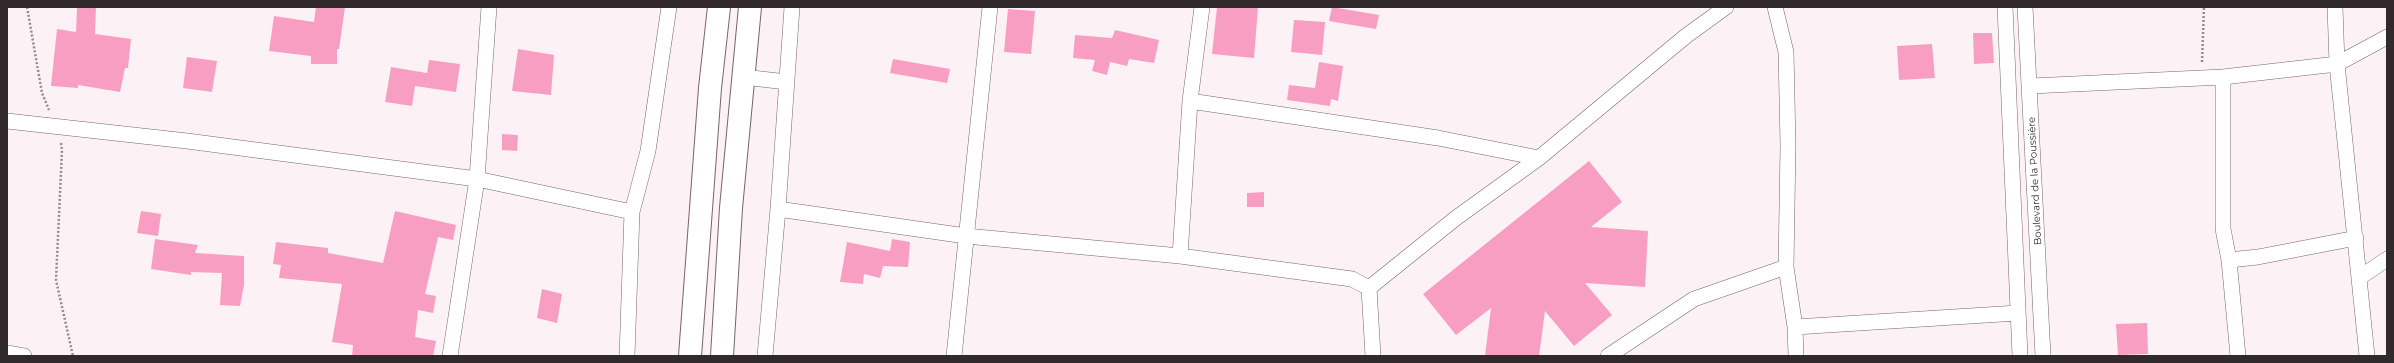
<!DOCTYPE html>
<html>
<head>
<meta charset="utf-8">
<style>
  body { margin:0 }
  #map { position:relative; width:2394px; height:363px; overflow:hidden; background:#fcf2f6; font-family:Montserrat,sans-serif }
  canvas { display:block }
  .frame { position:absolute; inset:0; border:8px solid #31292c; pointer-events:none }
</style>
</head>
<body>
<div id="map">
<canvas width="2394" height="363"></canvas>
<div class="frame"></div>
</div>
<script>
const ctx = document.querySelector('canvas').getContext('2d');
ctx.lineJoin = 'round';
function fill(path, color) { ctx.fillStyle = color; ctx.fill(path, 'evenodd'); }
const toPath = rows => new Path2D(rows.map(r => 'M' + r).join(''));
function strokePath(path, color, width, dash) { ctx.strokeStyle = color; ctx.lineWidth = width; ctx.lineCap = dash ? 'butt' : 'round'; ctx.setLineDash(dash || []); ctx.stroke(path); }
function write(font, color, halo, rows, align = 'center') {
  ctx.font = font + ' Montserrat,sans-serif'; ctx.lineWidth = 3.5; ctx.setLineDash([]); ctx.textBaseline = 'middle'; ctx.strokeStyle = halo; ctx.fillStyle = color; for (const [text, x, y, turn = 0] of rows) {
    ctx.save(); ctx.translate(x, y); ctx.rotate((+turn || 0) * Math.PI / 180); ctx.textAlign = isNaN(turn) ? turn : align; if (halo) ctx.strokeText(text, 0, 0); ctx.fillText(text, 0, 0); ctx.restore();
  }
}
const building = toPath([
  [77,7,96,8,95,34,131,39,128,68,125,68,120,92,78,85,78,88,51,86,57,29,76,32],
  [316,7,345,7,339,49,337,49,337,64,311,64,311,56,269,51,274,16,314,22],
  [1217,7,1258,7,1254,58,1212,54],
  [1332,7,1379,15,1376,29,1329,21],
  [1008,9,1035,11,1031,54,1004,52],
  [1294,20,1325,22,1322,55,1291,52],
  [1115,30,1159,40,1154,63,1129,59,1127,66,1110,62,1107,75,1092,71,1095,60,1073,58,1075,35,1112,38],
  [1973,33,1992,33,1994,63,1974,64],
  [1932,44,1935,78,1899,80,1897,46],
  [518,49,554,55,551,95,512,91],
  [187,57,217,61,212,92,183,88],
  [893,59,950,69,947,83,890,73],
  [429,60,460,64,456,92,415,86,412,106,385,102,391,67,427,73],
  [1319,62,1343,66,1338,101,1331,99,1330,106,1287,100,1289,85,1315,88],
  [502,134,518,135,517,151,502,150],
  [1589,161,1622,202,1591,227,1648,231,1645,287,1585,283,1612,315,1574,346,1545,311,1539,356,1485,356,1491,308,1456,335,1423,294],
  [1264,192,1264,207,1247,207,1247,193],
  [141,211,161,214,158,236,137,233],
  [395,211,456,225,453,240,438,237,425,294,436,296,433,313,418,310,415,337,436,341,433,356,352,356,353,345,332,342,342,284,279,278,281,265,273,264,276,242,328,248,328,253,383,263],
  [155,239,198,245,195,253,244,256,244,285,240,306,220,305,222,273,191,272,191,275,151,269],
  [892,239,910,242,908,267,883,266,880,278,864,274,863,284,840,282,847,242,890,251],
  [542,289,562,294,557,323,537,318],
  [2147,323,2148,354,2118,355,2116,324]
]);
const path = toPath([
  [27,7,42,93,49,110],
  [2202,62,2204,7],
  [61,143,62,150,56,280,73,356]
]);
const minor = toPath([
  [1775,7,1786,52,1788,145,1786,267],
  [2005,7,2020,356],
  [2025,7,2043,356],
  [2335,7,2337,64,2367,356],
  [743,77,787,82],
  [2223,77,2223,229,2229,260,2258,257,2356,238],
  [2031,86,2223,77,2337,64,2387,37],
  [1190,101,1438,138,1539,158],
  [7,121,187,141,477,179,632,212],
  [778,209,966,236,1180,256,1352,279,1369,288,1456,218,1539,158,1686,36,1726,7],
  [1180,256,1190,101,1202,7],
  [2229,260,2238,356],
  [2359,278,2387,259],
  [1369,288,1373,356],
  [7,353,24,356],
  [450,356,477,179,489,7],
  [627,356,632,212,648,151,669,7],
  [765,356,778,209,792,7],
  [954,356,990,7],
  [1608,356,1694,299,1786,267,1795,327],
  [1796,356,1795,327,2018,313]
]);
const primary = toPath([
  [690,356,710,88,719,7],
  [722,356,731,208,750,7]
]);
const streetNames = [
  ["Boulevard de la Poussière",2035,181,-93]
];
fill(building, '#f99ec3');
strokePath(minor, '#79646b', 16);
strokePath(primary, '#79646b', 24);
strokePath(path, '#948b8e', 2.5, [2, 2]);
strokePath(minor, '#fff', 15);
strokePath(primary, '#fff', 22);
write('10px', '#31292c', '#fff', streetNames);
</script>
</body>
</html>
